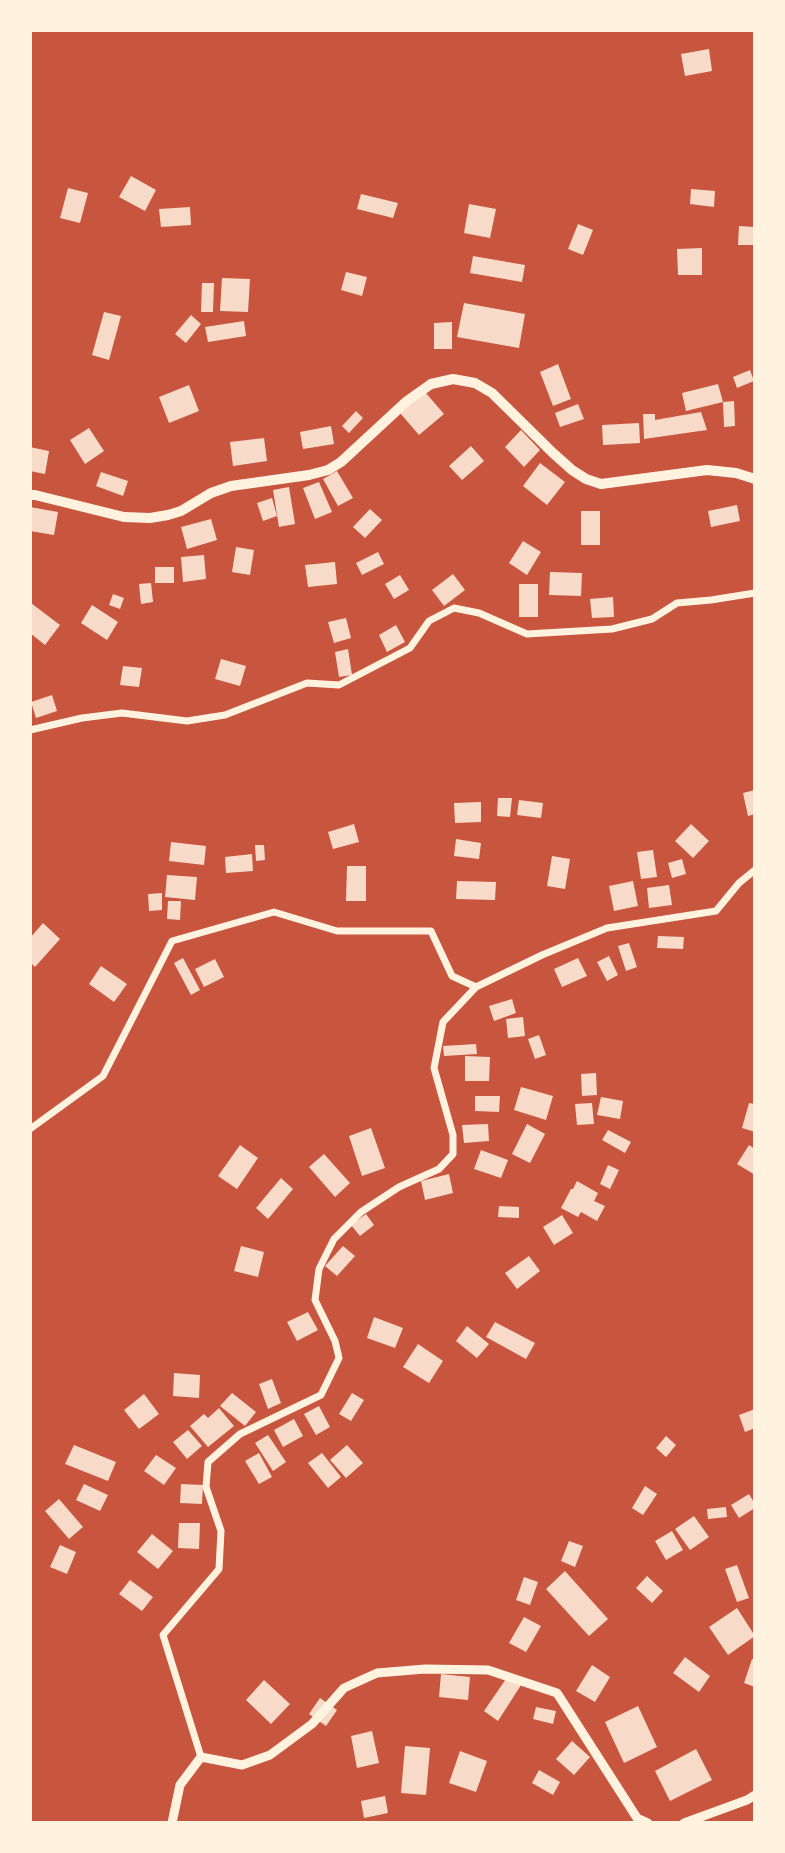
<!DOCTYPE html>
<html>
<head>
<meta charset="utf-8">
<style>
  body { margin:0 }
  #map { position:relative; width:785px; height:1853px; overflow:hidden; background:#c8553d; font-family:Signika,sans-serif }
  canvas { display:block }
  .frame { position:absolute; inset:0; border:32px solid #fff3e0; pointer-events:none }
</style>
</head>
<body>
<div id="map">
<canvas width="785" height="1853"></canvas>
<div class="frame"></div>
</div>
<script>
const ctx = document.querySelector('canvas').getContext('2d');
ctx.lineJoin = 'round';
function fill(path, color) { ctx.fillStyle = color; ctx.fill(path, 'evenodd'); }
const toPath = rows => new Path2D(rows.map(r => 'M' + r).join(''));
function strokePath(path, color, width, dash) { ctx.strokeStyle = color; ctx.lineWidth = width; ctx.lineCap = dash ? 'butt' : 'round'; ctx.setLineDash(dash || []); ctx.stroke(path); }
const building = toPath([
  [709,49,712,71,685,76,681,54],
  [131,176,156,190,145,211,119,197],
  [68,188,88,193,80,223,60,218],
  [691,189,715,191,714,207,690,204],
  [361,194,398,203,393,218,357,209],
  [469,204,496,209,490,238,464,233],
  [190,207,191,225,161,227,159,209],
  [578,224,593,230,583,255,568,249],
  [739,226,755,227,755,245,738,245],
  [702,248,702,275,678,275,677,249],
  [473,256,525,265,522,282,470,273],
  [346,272,367,277,362,296,341,290],
  [222,278,250,279,248,312,220,311],
  [202,283,214,283,213,312,201,312],
  [464,303,525,314,519,348,457,337],
  [104,312,121,316,109,360,92,355],
  [191,315,201,324,186,343,175,334],
  [244,321,246,336,208,342,205,327],
  [452,322,452,349,434,349,434,323],
  [558,364,571,399,553,406,540,372],
  [750,370,754,381,737,388,733,377],
  [718,384,723,402,686,411,682,393],
  [189,385,199,411,169,423,159,397],
  [425,392,444,414,419,435,400,413],
  [734,401,735,426,724,427,723,402],
  [578,404,584,419,560,427,555,413],
  [356,411,363,418,349,433,342,426],
  [701,412,707,430,644,439,643,414,655,414,655,420],
  [639,423,640,443,603,445,602,425],
  [331,426,334,444,303,449,300,432],
  [89,428,104,451,85,464,70,440],
  [521,430,540,450,524,467,505,447],
  [264,438,267,461,233,466,230,442],
  [471,446,484,461,462,480,449,466],
  [30,447,49,451,45,474,30,471],
  [540,463,565,482,547,505,523,486],
  [337,471,353,498,338,506,323,479],
  [101,472,128,481,123,496,96,486],
  [319,482,332,512,315,519,303,488],
  [289,487,295,524,279,527,273,490],
  [272,498,277,516,263,521,257,503],
  [737,505,740,521,711,527,708,511],
  [30,507,58,512,54,535,30,531],
  [370,509,382,520,365,538,353,527],
  [581,511,600,511,600,545,581,545],
  [211,519,217,540,187,549,181,527],
  [523,541,541,552,527,575,509,563],
  [236,547,254,550,250,575,232,572],
  [378,552,384,564,362,575,356,563],
  [204,555,206,579,183,582,181,557],
  [335,562,337,584,308,587,305,565],
  [155,567,174,567,174,583,155,583],
  [550,572,582,573,581,596,549,595],
  [453,574,465,590,444,606,432,590],
  [400,575,409,590,394,599,385,584],
  [151,583,153,602,141,604,139,584],
  [519,584,538,584,538,617,519,617],
  [113,594,124,598,120,609,109,605],
  [613,597,614,617,592,618,590,599],
  [31,603,60,625,45,645,30,633,30,605],
  [92,605,118,622,107,640,81,623],
  [346,618,351,638,334,643,328,622],
  [396,625,405,642,387,652,379,635],
  [348,649,352,675,339,677,335,652],
  [221,659,246,666,240,686,215,679],
  [123,666,142,668,139,687,120,685],
  [52,695,57,711,36,718,31,702],
  [755,790,755,814,748,816,743,793],
  [498,798,512,798,510,817,497,816],
  [519,800,543,803,541,818,517,815],
  [481,802,481,822,455,823,454,803],
  [354,824,359,842,333,849,328,832],
  [691,824,709,841,693,858,675,841],
  [456,839,481,843,479,859,454,856],
  [171,842,206,846,204,865,169,861],
  [255,845,264,845,265,860,256,861],
  [653,850,657,877,641,879,637,852],
  [252,854,253,871,226,873,225,857],
  [552,856,570,859,565,889,547,886],
  [682,859,686,874,672,878,668,863],
  [347,866,366,866,366,901,346,901],
  [167,875,197,877,195,900,165,897],
  [457,881,496,882,495,900,456,899],
  [633,881,638,906,614,911,609,886],
  [669,885,672,905,649,908,647,888],
  [162,893,162,910,149,911,148,894],
  [168,901,181,901,180,920,167,919],
  [43,923,60,939,35,967,30,962,30,938],
  [658,936,684,937,683,949,657,948],
  [629,943,637,967,626,971,618,946],
  [609,956,618,975,607,981,597,962],
  [183,958,200,990,191,995,174,963],
  [578,958,587,976,562,987,554,969],
  [215,959,224,977,204,987,195,969],
  [101,966,127,984,114,1002,89,984],
  [512,999,516,1013,494,1021,489,1006],
  [523,1017,525,1036,508,1038,506,1019],
  [539,1035,546,1055,535,1059,528,1039],
  [476,1044,477,1054,444,1056,443,1046],
  [465,1056,490,1057,489,1081,465,1081],
  [596,1073,597,1095,582,1096,581,1074],
  [521,1087,553,1096,546,1120,514,1110],
  [475,1096,500,1096,499,1112,475,1111],
  [601,1097,623,1101,620,1119,597,1115],
  [592,1103,594,1124,577,1125,575,1104],
  [749,1103,755,1104,755,1132,742,1128],
  [488,1124,489,1141,464,1143,462,1125],
  [527,1124,545,1134,530,1163,512,1154],
  [371,1128,385,1168,362,1176,349,1136],
  [608,1130,631,1142,625,1153,602,1140],
  [240,1145,258,1158,237,1189,218,1176],
  [749,1145,755,1149,755,1175,737,1164],
  [481,1150,508,1160,501,1178,474,1169],
  [324,1154,350,1183,335,1197,309,1167],
  [608,1165,619,1170,610,1189,600,1184],
  [449,1174,453,1193,425,1200,421,1181],
  [281,1178,293,1189,268,1219,256,1208],
  [577,1181,598,1193,594,1201,605,1206,597,1221,581,1212,578,1217,561,1208,571,1189,573,1189],
  [499,1206,519,1207,519,1218,498,1217],
  [366,1214,374,1225,360,1236,351,1225],
  [562,1215,573,1233,554,1245,543,1227],
  [241,1246,264,1252,258,1277,234,1271],
  [343,1246,355,1256,337,1276,325,1266],
  [529,1256,540,1271,517,1289,505,1273],
  [308,1312,318,1330,297,1341,287,1322],
  [374,1317,403,1328,395,1348,367,1338],
  [495,1322,535,1343,526,1359,486,1337],
  [467,1326,489,1344,477,1358,456,1341],
  [418,1344,443,1361,429,1383,403,1367],
  [174,1373,200,1375,199,1398,173,1396],
  [272,1379,281,1403,268,1409,259,1384],
  [232,1393,256,1412,245,1426,220,1406],
  [352,1393,364,1400,351,1421,339,1414],
  [144,1394,159,1414,139,1429,124,1410],
  [319,1406,330,1427,316,1435,304,1414],
  [219,1408,234,1426,208,1447,190,1426,204,1414,208,1418],
  [755,1409,755,1428,745,1432,739,1415],
  [294,1419,303,1436,283,1447,274,1430],
  [188,1430,202,1446,187,1459,173,1442],
  [268,1435,286,1462,273,1471,255,1443],
  [666,1436,676,1445,666,1457,656,1448],
  [74,1445,116,1462,108,1481,65,1464],
  [347,1445,363,1463,346,1478,330,1460],
  [259,1453,272,1477,259,1484,245,1461],
  [322,1453,341,1477,328,1488,308,1463],
  [156,1455,176,1468,164,1485,144,1471],
  [84,1484,108,1495,100,1511,76,1500],
  [181,1484,203,1485,202,1504,180,1503],
  [645,1486,657,1494,643,1515,632,1508],
  [749,1494,755,1504,755,1508,739,1518,731,1505],
  [59,1499,83,1527,69,1539,45,1511],
  [726,1507,727,1517,708,1519,707,1509],
  [694,1516,709,1537,690,1550,675,1529],
  [179,1523,200,1523,199,1549,178,1548],
  [672,1531,683,1550,666,1560,655,1541],
  [152,1534,173,1551,158,1569,137,1552],
  [569,1541,583,1546,575,1567,561,1561],
  [60,1545,76,1552,67,1574,50,1567],
  [737,1565,749,1598,737,1602,725,1569],
  [565,1571,608,1619,589,1636,546,1589],
  [647,1576,663,1591,652,1603,636,1588],
  [524,1577,538,1582,530,1605,516,1600],
  [130,1580,153,1597,142,1611,119,1594],
  [737,1608,755,1636,728,1655,709,1627],
  [524,1617,541,1626,526,1652,509,1643],
  [685,1657,710,1676,699,1692,673,1673],
  [752,1659,755,1660,755,1687,744,1683],
  [592,1665,610,1677,595,1702,576,1691],
  [510,1673,523,1682,498,1721,484,1711],
  [441,1674,470,1677,468,1700,439,1697],
  [264,1680,290,1704,271,1724,246,1700],
  [320,1698,337,1710,326,1726,309,1714],
  [638,1706,657,1747,624,1763,605,1722],
  [536,1707,556,1711,553,1724,533,1719],
  [372,1731,379,1763,357,1768,351,1736],
  [572,1741,590,1757,574,1775,556,1759],
  [405,1746,430,1748,426,1795,401,1793],
  [696,1749,712,1780,670,1801,655,1771],
  [460,1751,487,1761,476,1792,449,1783],
  [539,1770,560,1782,553,1795,532,1783],
  [385,1796,388,1813,364,1818,361,1801]
]);
const minor = toPath([
  [30,730,82,718,122,713,187,721,225,715,307,683,339,685,410,648,429,621,454,608,479,613,527,634,612,629,652,619,677,603,711,600,755,593],
  [30,1129,103,1076,172,941,274,912,337,931,431,931,452,976,476,987],
  [201,1757,163,1635,219,1569,221,1531,206,1487,208,1462,240,1434,321,1395,339,1358,335,1341,315,1300,319,1269,334,1239,361,1212,399,1187,439,1169,453,1154,453,1135,434,1068,443,1022,476,987,542,955,607,928,716,911,739,883,755,870]
]);
const tertiary = toPath([
  [172,1823,180,1785,201,1757,242,1765,270,1755,312,1724,344,1688,377,1673,425,1669,488,1670,557,1693,637,1818,648,1823],
  [684,1823,747,1800,755,1795]
]);
const primary = toPath([
  [30,495,35,495,124,517,150,518,168,515,181,511,211,493,231,486,309,475,328,470,341,462,407,401,431,384,453,379,475,383,492,393,553,453,572,470,586,479,601,484,707,470,736,473,755,479]
]);
fill(building, '#f7dbc8');
strokePath(minor, '#fff3e0', 7);
strokePath(tertiary, '#fff3e0', 9);
strokePath(primary, '#fff3e0', 10);
</script>
</body>
</html>
